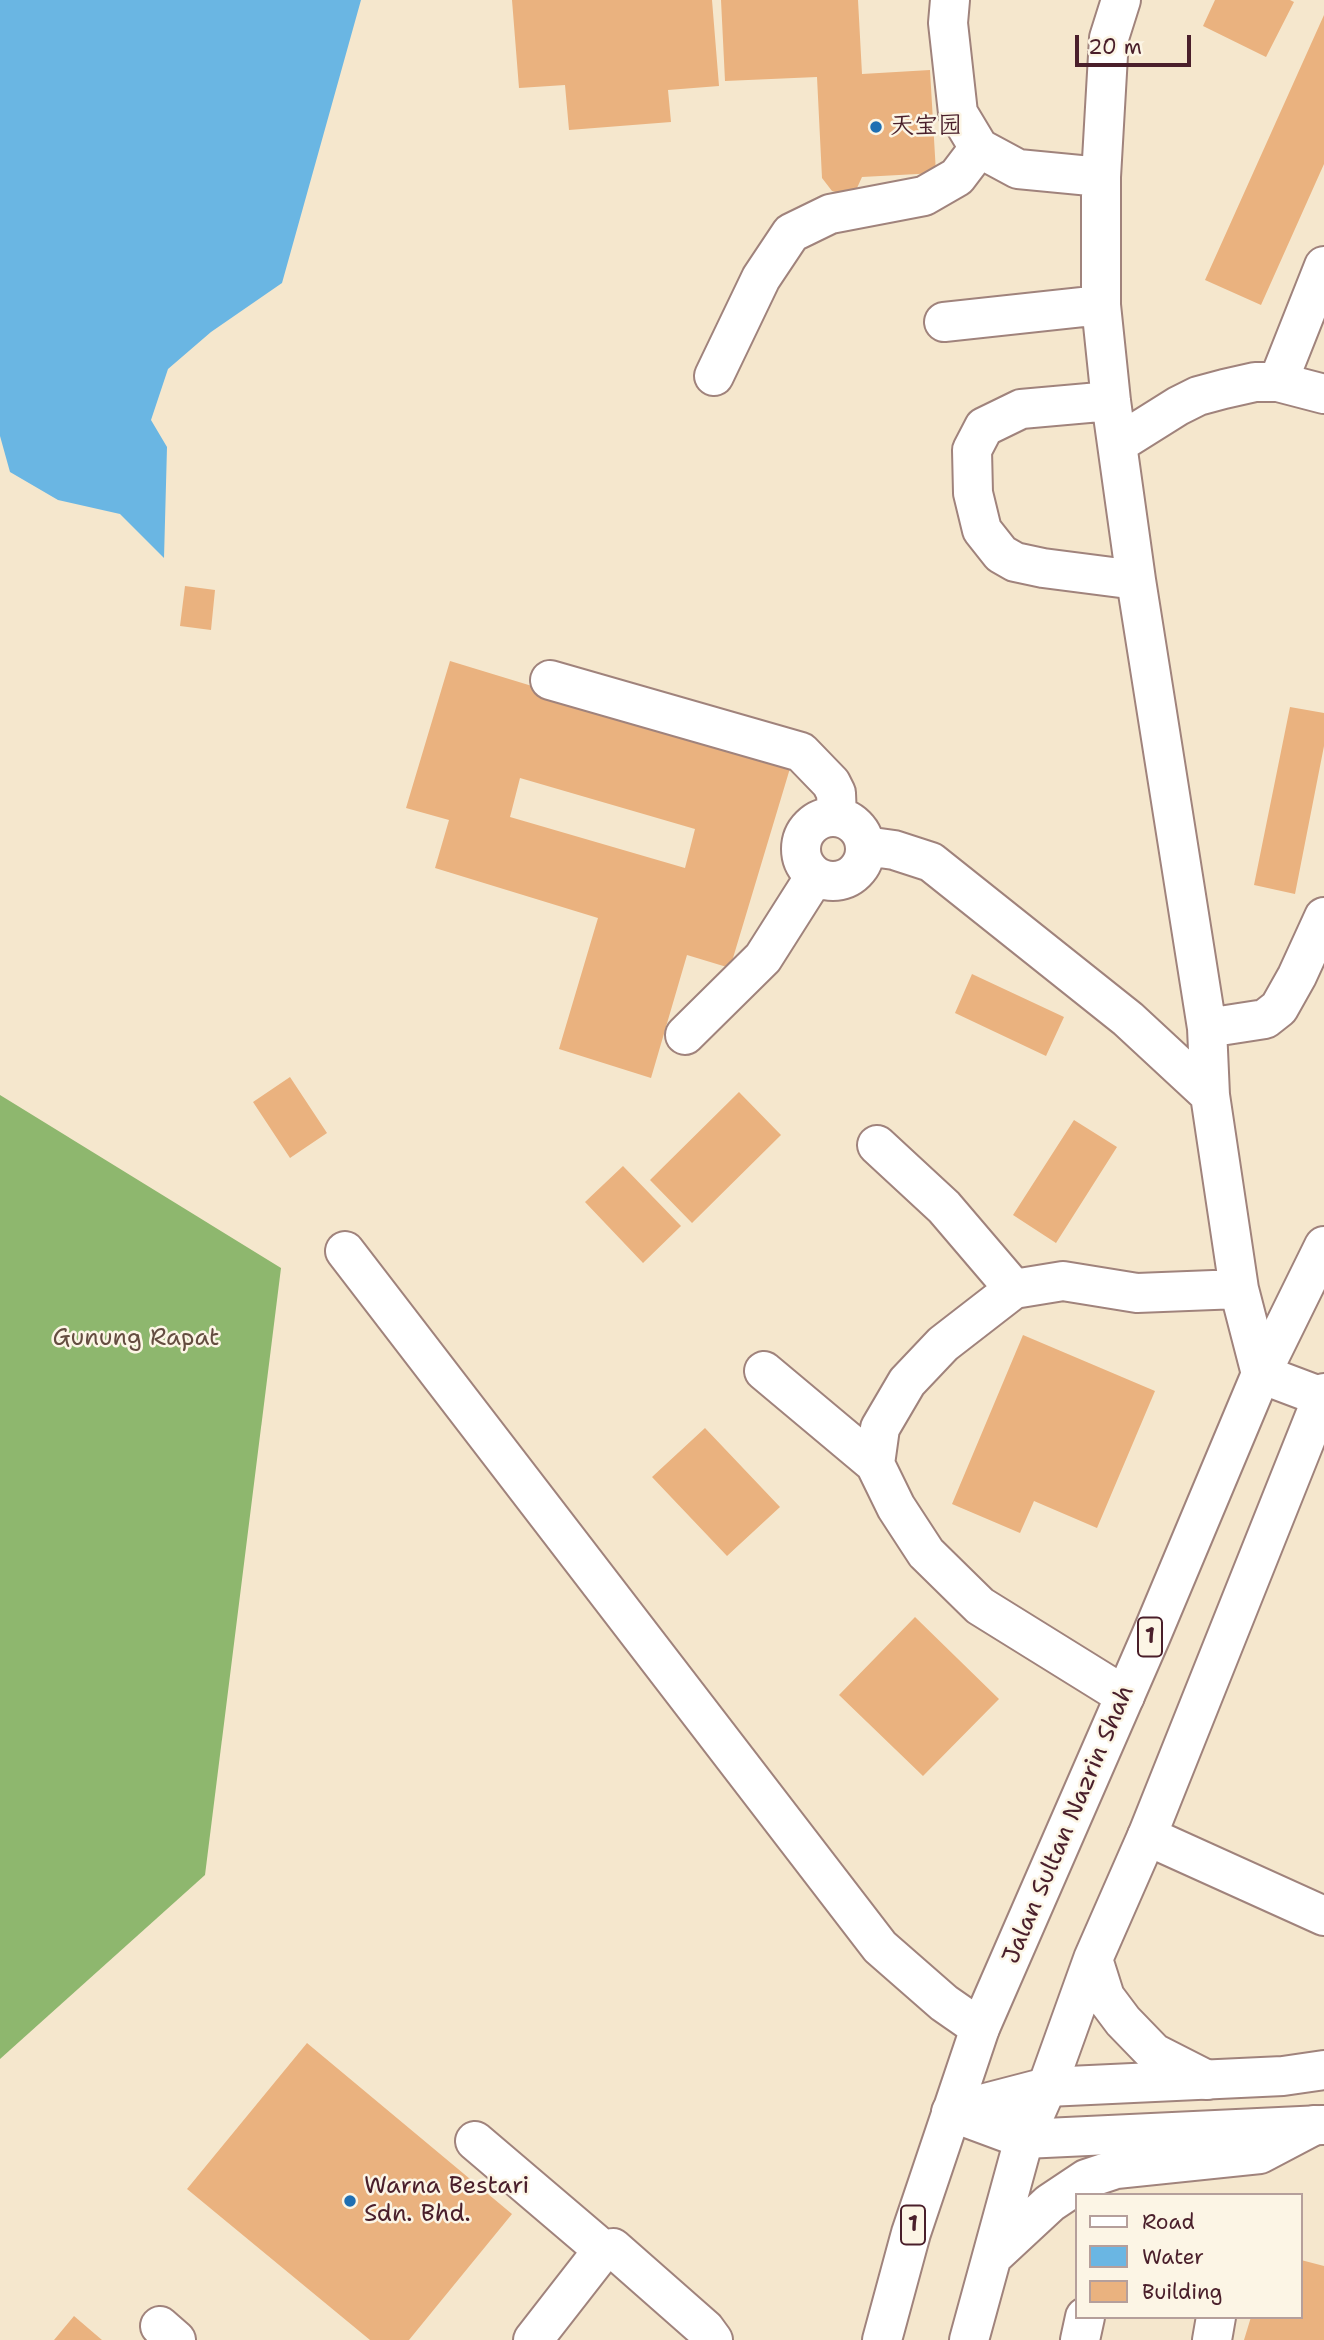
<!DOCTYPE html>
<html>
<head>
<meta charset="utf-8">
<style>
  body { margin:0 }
  #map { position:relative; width:1324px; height:2340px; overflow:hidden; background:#f5e7cd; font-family:"Shantell Sans",sans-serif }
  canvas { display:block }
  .legend { position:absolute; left:1075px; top:2193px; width:228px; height:126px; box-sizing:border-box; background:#fcf5e5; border:2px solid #b59f9b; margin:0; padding:9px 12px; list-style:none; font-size:21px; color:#4a1f2b }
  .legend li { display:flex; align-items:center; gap:14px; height:35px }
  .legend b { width:35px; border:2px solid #b59f9b }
  .scale { position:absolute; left:1075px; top:35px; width:116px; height:32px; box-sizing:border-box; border:4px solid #4a1f2b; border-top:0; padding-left:9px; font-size:21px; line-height:24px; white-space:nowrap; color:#4a1f2b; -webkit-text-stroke:5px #fcf5e5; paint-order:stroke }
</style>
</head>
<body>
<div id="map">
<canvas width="1324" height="2340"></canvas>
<ul class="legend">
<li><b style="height:9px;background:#fff"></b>Road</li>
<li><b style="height:19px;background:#6ab6e3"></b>Water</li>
<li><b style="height:19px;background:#eab27f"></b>Building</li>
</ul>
<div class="scale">20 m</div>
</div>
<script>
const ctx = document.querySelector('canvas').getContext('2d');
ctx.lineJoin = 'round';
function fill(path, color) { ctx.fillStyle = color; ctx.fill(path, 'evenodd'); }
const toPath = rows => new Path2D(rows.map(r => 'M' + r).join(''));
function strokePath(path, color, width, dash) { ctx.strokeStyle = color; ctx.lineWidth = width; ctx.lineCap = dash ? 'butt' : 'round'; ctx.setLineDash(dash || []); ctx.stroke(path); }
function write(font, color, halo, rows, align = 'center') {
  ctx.font = font + ' "Shantell Sans","LXGW WenKai TC",sans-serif'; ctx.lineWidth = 5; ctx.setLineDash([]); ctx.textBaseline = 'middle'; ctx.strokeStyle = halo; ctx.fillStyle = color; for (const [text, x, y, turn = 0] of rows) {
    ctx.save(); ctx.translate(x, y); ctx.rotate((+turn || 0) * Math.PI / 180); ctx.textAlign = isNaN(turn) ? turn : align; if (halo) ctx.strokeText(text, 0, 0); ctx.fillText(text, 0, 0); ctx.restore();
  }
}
const forest = toPath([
  [0,1095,281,1268,205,1875,0,2059]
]);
const water = toPath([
  [0,0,361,0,282,283,211,332,168,369,151,420,167,447,164,558,120,514,58,500,10,472,0,436]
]);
const building = toPath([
  [512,0,712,0,719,86,668,90,671,122,569,130,565,85,519,88],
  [721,0,858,0,862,74,930,70,936,173,862,177,857,188,847,195,832,191,822,178,817,77,725,81],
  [1215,0,1290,0,1294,2,1266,57,1203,26],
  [1324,15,1324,164,1261,305,1205,280],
  [185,586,215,590,211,630,180,626],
  [450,661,791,765,730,968,687,955,651,1078,559,1049,598,918,435,868,449,820,406,808],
  [520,778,695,829,685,868,510,817],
  [1290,707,1324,713,1324,746,1295,894,1254,885],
  [972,974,1064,1017,1046,1056,955,1013],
  [290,1077,327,1133,290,1158,253,1102],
  [739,1092,781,1135,692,1223,650,1180],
  [1074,1120,1117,1147,1056,1243,1013,1215],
  [623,1166,681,1226,643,1263,585,1202],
  [1023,1335,1155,1391,1097,1528,1034,1501,1020,1533,952,1504],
  [705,1428,780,1507,727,1556,652,1477],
  [915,1617,999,1699,923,1776,839,1695],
  [307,2043,512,2214,409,2340,370,2340,187,2189],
  [1301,2260,1324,2266,1324,2340,1244,2340,1251,2317,1301,2317],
  [74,2316,102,2340,54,2340]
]);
const minor = toPath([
  [950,0,948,23,958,113,979,148,1018,169,1101,177],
  [1121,0,1109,38,1101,177,1101,305,1111,401,1136,580,1207,1028,1210,1095,1239,1289,1261,1374,1322,1397],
  [944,322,1101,305],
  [714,376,761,278,791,233,830,214,924,196,957,177,979,148],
  [1278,382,1324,266],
  [1111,401,1021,409,984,427,972,450,973,493,982,530,1001,554,1015,562,1043,568,1136,580],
  [1119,443,1178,406,1198,396,1224,389,1255,382,1278,382,1324,394],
  [550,680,801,752,831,783,836,793,837,817],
  '801 849a32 32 0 1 1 64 0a32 32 0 1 1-64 0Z',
  [865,846,894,850,931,862,1128,1019,1210,1095],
  [1207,1028,1265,1019,1279,1008,1297,976,1324,917],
  [685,1035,763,958,815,876],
  [877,1145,944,1207,1014,1289],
  [345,1251,880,1947,944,2003,980,2028],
  [764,1371,875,1464],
  [1125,1696,980,1606,926,1553,896,1507,875,1464,880,1428,907,1382,943,1344,1014,1289,1063,1281,1137,1293,1239,1289],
  [1147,1836,1324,1916],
  [475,2141,603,2250],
  [160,2326,176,2340],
  [533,2340,603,2250,613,2248,705,2329,713,2340],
  [1080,2340,1085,2317],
  [1212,2340,1216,2317]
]);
const major = toPath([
  [951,2112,1024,2139,1322,2125],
  [951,2112,1047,2087,1283,2076,1324,2070]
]);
const highway = toPath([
  [1093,1959,1105,1997,1123,2021,1154,2053,1207,2080],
  [994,2255,1050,2203,1086,2179,1116,2169,1260,2154,1315,2125],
  [882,2340,911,2233,980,2028,1151,1636,1261,1374,1324,1246],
  [969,2340,1024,2139,1047,2087,1093,1959,1147,1836,1324,1393]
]);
const markers = [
  [876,127,7,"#1f6fb2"],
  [350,2201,7,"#1f6fb2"]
];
const shields = [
  [1150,1637,24],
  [913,2225,24]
];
const shieldNames = [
  ["1",1150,1637],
  ["1",913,2225]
];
const poiNames = [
  ["天宝园",890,127],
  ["Warna Bestari",364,2187],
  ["Sdn. Bhd.",364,2215]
];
const parkNames = [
  ["Gunung Rapat",136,1339]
];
const streetNames = [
  ["Jalan Sultan Nazrin Shah",1069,1825,-67]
];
fill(forest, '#8eb76e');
fill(water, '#6ab6e3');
fill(building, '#eab27f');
strokePath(minor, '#a0837c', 42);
strokePath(major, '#a0837c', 42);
strokePath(highway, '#a0837c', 42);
strokePath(minor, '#fff', 38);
strokePath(major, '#fff', 38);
strokePath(highway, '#fff', 38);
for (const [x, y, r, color] of markers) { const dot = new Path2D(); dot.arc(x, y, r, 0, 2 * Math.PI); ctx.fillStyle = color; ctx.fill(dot); strokePath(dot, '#fcf5e5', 2.5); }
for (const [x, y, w] of shields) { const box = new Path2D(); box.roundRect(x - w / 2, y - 19.5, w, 39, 5); ctx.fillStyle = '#fcf5e5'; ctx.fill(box); strokePath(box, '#4a1f2b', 2); }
write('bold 23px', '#4a1f2b', null, shieldNames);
write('24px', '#4a1f2b', '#fcf5e5', poiNames, 'left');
write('24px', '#644d40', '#fcf5e5', parkNames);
write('24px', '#4a1f2b', '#fcf5e5', streetNames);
</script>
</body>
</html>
